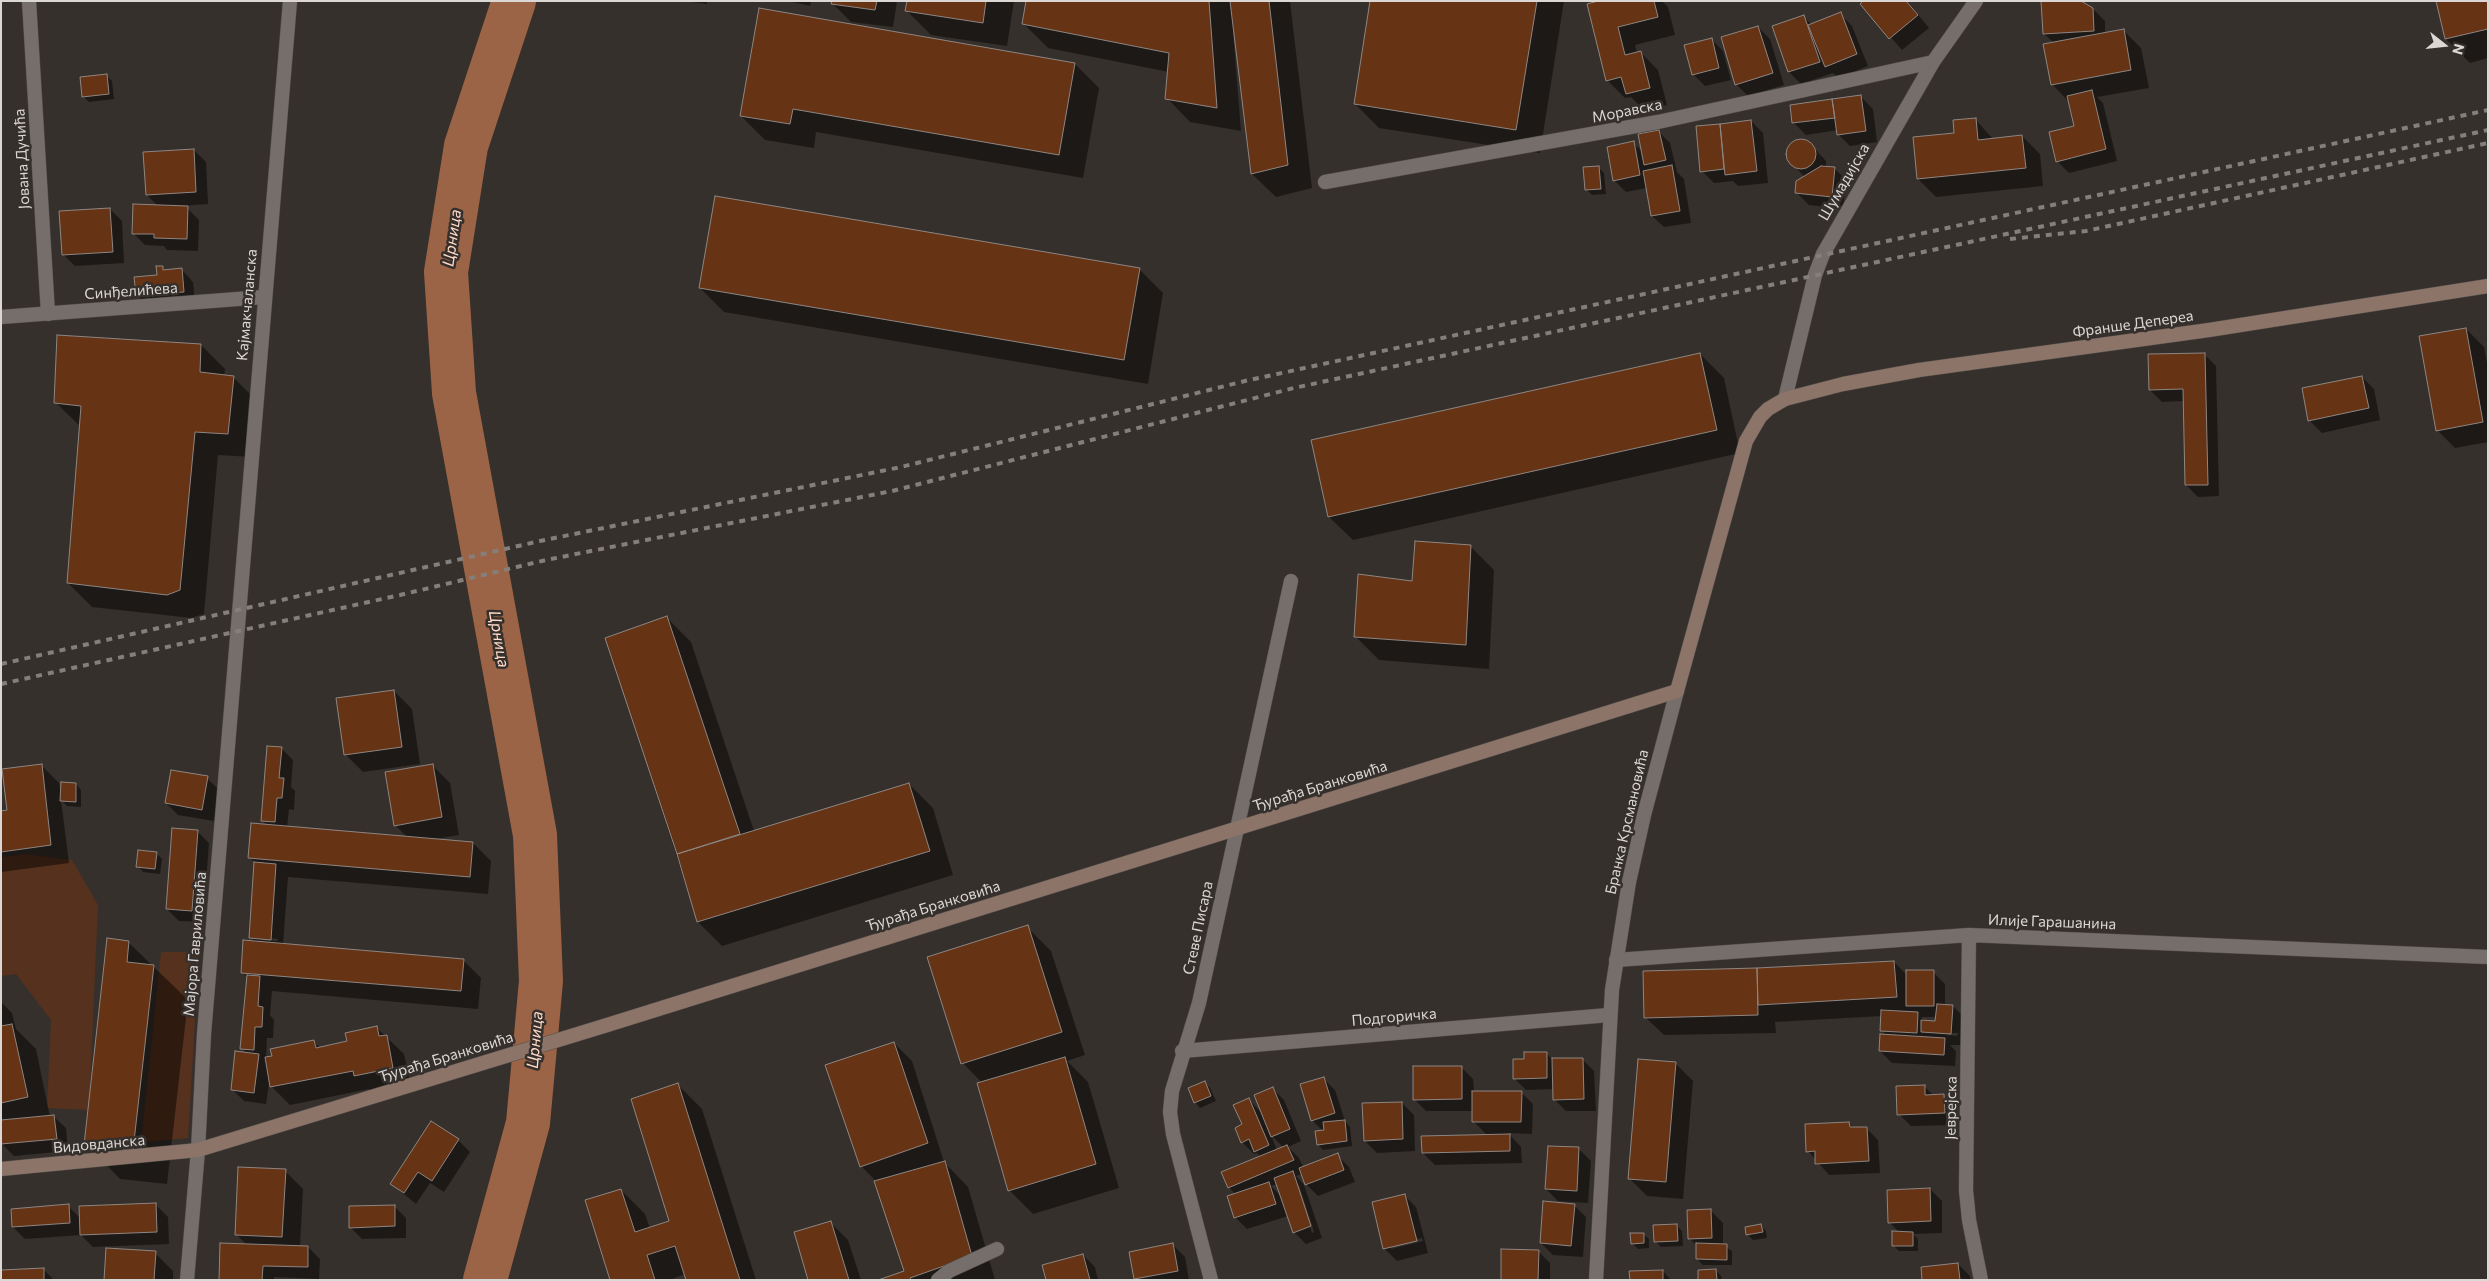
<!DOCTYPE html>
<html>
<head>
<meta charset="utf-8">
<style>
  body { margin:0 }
  #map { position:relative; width:2489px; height:1281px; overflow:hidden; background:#36302c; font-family:Commissioner,sans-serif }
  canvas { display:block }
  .frame { position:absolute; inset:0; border:2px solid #dbd7d5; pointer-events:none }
  .north { position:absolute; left:2419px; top:20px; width:50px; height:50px; -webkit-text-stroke:4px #36302c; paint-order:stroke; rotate:106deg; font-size:14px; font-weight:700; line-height:20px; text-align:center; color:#dbd7d5 }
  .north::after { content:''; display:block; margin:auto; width:18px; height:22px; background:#dbd7d5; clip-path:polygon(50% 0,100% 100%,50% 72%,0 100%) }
</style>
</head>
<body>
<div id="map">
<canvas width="2489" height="1281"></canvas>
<div class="frame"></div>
<div class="north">N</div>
</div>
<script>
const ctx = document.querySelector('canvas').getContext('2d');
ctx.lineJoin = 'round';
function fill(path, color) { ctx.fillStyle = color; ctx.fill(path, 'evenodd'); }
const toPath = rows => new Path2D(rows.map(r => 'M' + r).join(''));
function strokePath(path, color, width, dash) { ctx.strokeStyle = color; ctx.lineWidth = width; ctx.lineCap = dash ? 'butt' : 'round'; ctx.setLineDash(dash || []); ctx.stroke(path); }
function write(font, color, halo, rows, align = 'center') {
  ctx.font = font + ' Commissioner,sans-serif'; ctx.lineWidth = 5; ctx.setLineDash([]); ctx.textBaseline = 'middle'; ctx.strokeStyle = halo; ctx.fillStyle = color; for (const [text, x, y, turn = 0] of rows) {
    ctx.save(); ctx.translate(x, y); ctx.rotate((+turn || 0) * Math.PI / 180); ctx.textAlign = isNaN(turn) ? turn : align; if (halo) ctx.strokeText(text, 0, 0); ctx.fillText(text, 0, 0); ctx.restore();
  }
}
const green = toPath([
  [26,854,72,860,98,905,89,1110,47,1108,51,1020,16,974,1,976,1,857],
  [161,952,199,952,188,1138,141,1142]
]);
const shadow = toPath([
  [685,1,707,1,707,4],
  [788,1,811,1,810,6],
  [833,1,897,1,893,27,851,22,833,4],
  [908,1,1014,1,1007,46,931,35,907,11],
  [1028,1,1290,1,1312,188,1276,197,1252,174,1235,31,1233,32,1241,131,1190,122,1167,98,1169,72,1048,48,1024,24],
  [1372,1,1564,1,1540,153,1379,128,1355,104],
  [1603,1,1662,1,1668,7,1675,35,1635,45,1637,53,1640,52,1658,70,1667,105,1645,111,1631,97,1625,98,1607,80],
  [1865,1,1907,1,1929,28,1902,50,1862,4],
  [2042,1,2093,9,2105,21,2105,34,2123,30,2141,48,2149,88,2097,97,2103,103,2117,161,2069,173,2057,161,2075,127,2069,102,2052,84,2054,43,2044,34],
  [2488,1,2488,58,2470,63,2446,39],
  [1840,14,1852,26,1868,66,1838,78,1833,73,1801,84,1789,72,1774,27,1804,17,1812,25],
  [1758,27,1770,39,1784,85,1748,96,1736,84],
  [1711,39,1723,51,1731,80,1705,86,1693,74],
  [1075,64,1099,88,1083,178,816,132,814,148,765,140,741,116],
  [107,76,112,81,114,99,89,102,83,96],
  [1861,97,1873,109,1877,142,1850,146,1838,134,1838,130,1806,135,1794,123,1791,106],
  [1975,119,1993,139,2022,136,2040,154,2043,186,1936,197,1918,179,1956,134],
  [1751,121,1763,133,1768,183,1738,186,1733,181,1714,183,1702,171,1697,127],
  [1658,131,1670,143,1677,172,1684,179,1691,223,1664,227,1652,216,1647,188,1626,192,1614,180,1633,143,1643,152],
  [1795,142,1808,142,1826,161,1826,168,1834,168,1846,180,1843,209,1809,205,1797,193,1805,177,1789,161,1787,152],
  [194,150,206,162,208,204,180,206,180,207,187,208,199,220,198,251,167,250,164,246,145,245,133,233,159,207,147,195],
  [1598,167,1604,173,1606,194,1592,195,1586,189],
  [110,209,122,221,124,263,75,266,63,254],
  [162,267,166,271,182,270,193,282,195,304,149,307,137,295,158,276],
  [1139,269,1163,293,1148,384,724,312,700,288],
  [2466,329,2484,347,2488,369,2488,442,2455,448,2437,430],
  [201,345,225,369,224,376,233,377,257,401,252,457,218,455,204,614,191,618,92,607,68,583,81,427,55,402],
  [1700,354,1724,378,1740,453,1353,540,1329,517],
  [2204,354,2216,366,2219,496,2198,497,2186,485,2184,401,2162,402,2150,390],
  [2362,377,2374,389,2380,420,2322,433,2310,421],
  [1470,546,1494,570,1489,669,1379,660,1355,636,1414,582],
  [667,618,691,642,754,831,909,784,933,808,953,875,722,946,698,922,606,638],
  [394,691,412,709,420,764,363,772,345,754],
  [281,748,293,760,291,787,295,791,294,810,289,809,287,828,408,838,395,825,432,765,450,783,459,835,436,839,473,843,491,861,488,894,288,877,283,945,463,960,481,978,478,1009,272,991,270,1015,274,1020,273,1038,267,1038,266,1059,314,1042,320,1048,348,1042,377,1028,404,1054,411,1086,374,1094,369,1089,290,1105,272,1087,270,1077,266,1104,244,1101,232,1089,247,1054,242,1048,248,978,242,972,256,943,251,938,256,863,250,858,268,826,262,820],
  [261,938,278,939,277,941,261,940],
  [41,765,59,783,61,794,76,784,81,790,81,807,67,806,61,800,69,863,1,872,1,812,8,811],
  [207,778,219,790,214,821,178,815,166,803],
  [197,831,209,843,203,922,179,921,167,909],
  [156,853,162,859,160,874,143,872,138,866],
  [1027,927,1051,951,1085,1055,1067,1061,1088,1082,1119,1188,1033,1214,1009,1190,982,1083,963,1063],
  [128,942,188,1000,167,1184,120,1179,86,1144],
  [1894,962,1907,975,1933,972,1945,984,1945,1006,1953,1006,1965,1018,1963,1045,1950,1045,1956,1051,1955,1066,1892,1063,1880,1051,1886,1035,1881,1030,1882,1016,1775,1022,1776,1033,1664,1035,1645,1017,1757,970],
  [1921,1017,1937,1017,1937,1023,1926,1022],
  [1947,1033,1958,1033,1957,1036,1947,1035],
  [1,1002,12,1013,16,1029,36,1049,50,1117,54,1117,66,1128,68,1151,14,1156,2,1144],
  [894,1043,912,1061,944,1162,968,1187,995,1280,882,1280,905,1271,876,1181,861,1166],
  [1546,1053,1553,1060,1582,1059,1594,1071,1596,1111,1566,1111,1554,1099,1554,1089,1526,1090,1514,1078,1525,1060],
  [1675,1063,1693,1081,1683,1199,1647,1196,1629,1178],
  [1461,1067,1473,1079,1474,1092,1521,1092,1533,1104,1532,1134,1508,1133,1521,1147,1522,1163,1435,1165,1423,1153,1487,1135,1473,1121,1473,1111,1426,1111,1414,1099],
  [1323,1078,1335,1090,1345,1121,1350,1127,1352,1146,1323,1150,1318,1144,1324,1132,1312,1120],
  [1205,1083,1210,1088,1216,1101,1200,1108,1195,1102],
  [678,1085,702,1109,756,1280,687,1280,685,1274,670,1280,612,1280,621,1190,645,1214,650,1229,671,1222],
  [1925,1087,1934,1096,1944,1096,1956,1108,1956,1125,1911,1126,1899,1114],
  [1272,1088,1284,1100,1301,1141,1288,1147,1299,1158,1303,1167,1337,1155,1349,1167,1355,1182,1318,1196,1306,1184,1302,1174,1296,1176,1304,1185,1322,1238,1306,1244,1294,1232,1288,1216,1247,1229,1235,1217,1236,1195,1229,1187,1261,1157,1257,1153,1254,1154,1242,1142,1249,1100,1263,1114],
  [1271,1135,1284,1148,1277,1150],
  [1277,1184,1282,1197,1271,1186],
  [1296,1185,1299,1185,1314,1232,1312,1233],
  [1402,1103,1414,1115,1415,1151,1377,1153,1365,1141],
  [1849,1123,1854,1128,1866,1128,1878,1140,1880,1173,1829,1175,1808,1151],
  [458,1140,470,1152,444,1192,430,1183,416,1204,392,1184],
  [1579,1149,1591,1161,1588,1203,1558,1201,1546,1189],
  [285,1171,303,1189,300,1247,308,1247,320,1259,319,1279,274,1277,274,1280,221,1280,247,1245,236,1234],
  [1930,1189,1942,1201,1942,1233,1913,1234,1918,1239,1918,1251,1899,1251,1893,1245,1900,1233,1889,1222],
  [1404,1195,1416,1207,1428,1253,1397,1261,1385,1249,1373,1203],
  [1422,1238,1423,1241,1391,1249,1391,1246],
  [156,1205,168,1217,169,1244,93,1247,81,1235,25,1239,13,1227,68,1206,80,1218],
  [1574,1205,1586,1217,1583,1257,1553,1255,1541,1243],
  [394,1206,406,1218,406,1238,362,1239,350,1227],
  [1711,1211,1723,1223,1723,1245,1732,1251,1732,1265,1703,1265,1697,1259,1697,1246,1689,1238],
  [830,1222,848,1240,861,1280,810,1280],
  [1676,1225,1682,1231,1683,1246,1661,1247,1656,1242],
  [1760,1225,1766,1231,1767,1238,1753,1240,1747,1234],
  [1643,1234,1649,1239,1649,1248,1638,1249,1632,1243],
  [1173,1245,1185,1257,1189,1280,1136,1279],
  [1538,1251,1550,1263,1550,1280,1502,1280],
  [155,1253,173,1271,173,1280,105,1280],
  [1083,1255,1095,1267,1098,1280,1047,1280],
  [1958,1264,1970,1276,1970,1280,1923,1280],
  [43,1269,54,1280,1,1280],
  [1716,1270,1721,1276,1722,1280,1699,1280],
  [1663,1271,1671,1280,1631,1280]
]);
const river = toPath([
  [485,1280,528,1123,541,981,535,835,454,393,446,272,466,146,514,1]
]);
const building = toPath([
  [832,1,877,1,875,10,831,4,832,1],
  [907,1,986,1,983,23,905,11,907,1],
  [1026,1,1209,1,1217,108,1165,99,1169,53,1022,24,1026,1],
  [1230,1,1269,1,1288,165,1251,174,1230,1],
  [1370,1,1537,1,1516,130,1354,104,1370,1],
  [1598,1,1654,1,1658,17,1618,27,1625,55,1641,51,1650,88,1626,94,1621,77,1606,81,1587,4,1598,1],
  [1863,1,1906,1,1918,15,1889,39,1860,4,1863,1],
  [2041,1,2081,1,2093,8,2094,31,2043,34,2041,1],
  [2436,1,2488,1,2488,29,2445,39,2436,1],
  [759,8,1075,63,1059,155,793,109,790,124,740,116,759,8],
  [1841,12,1857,54,1825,67,1808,25,1841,12],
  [1804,15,1820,62,1788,72,1772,26,1804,15],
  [1758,26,1773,73,1735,85,1721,37,1758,26],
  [2124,29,2131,70,2051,85,2043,44,2124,29],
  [1712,38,1719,68,1692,75,1684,45,1712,38],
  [107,74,109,94,82,97,80,77,107,74],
  [2092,90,2106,149,2056,162,2049,132,2074,126,2067,96,2092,90],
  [1861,95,1866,131,1837,135,1832,99,1861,95],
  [1832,99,1835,118,1792,123,1790,105,1832,99],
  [1976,118,1978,140,2022,135,2026,168,1917,179,1913,137,1954,133,1953,120,1976,118],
  [1751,120,1757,171,1725,175,1720,124,1751,120],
  [1720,124,1724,169,1700,172,1696,126,1720,124],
  [1659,130,1666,160,1644,165,1638,134,1659,130],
  '1786 154a15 15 0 1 1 30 0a15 15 0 1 1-30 0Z',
  [1634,141,1640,175,1613,181,1607,147,1634,141],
  [194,149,196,192,146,195,143,152,194,149],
  [1672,165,1680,211,1651,216,1643,171,1672,165],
  [1599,166,1601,189,1585,190,1583,167,1599,166],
  [1821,166,1835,167,1832,197,1795,193,1796,181,1821,166],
  [715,196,1140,268,1124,360,699,288,715,196],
  [133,204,188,206,187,239,154,238,154,234,132,234,133,204],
  [110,208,113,252,62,255,59,211,110,208],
  [156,266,163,266,163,270,182,268,184,292,136,295,134,277,157,275,156,266],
  [2466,328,2483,422,2436,431,2419,336,2466,328],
  [57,335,201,344,200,372,234,376,228,434,195,432,180,590,167,595,67,583,81,406,54,403,57,335],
  [1700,353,1717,430,1328,517,1311,440,1700,353],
  [2205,353,2208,485,2185,485,2183,389,2149,390,2148,354,2205,353],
  [2362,376,2369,408,2308,421,2302,388,2362,376],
  [1415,541,1471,545,1466,645,1354,637,1358,574,1412,581,1415,541],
  [667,616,740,834,677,854,605,638,667,616],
  [394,690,402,747,344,755,336,698,394,690],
  [267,746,282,747,279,778,284,778,282,798,277,798,275,822,261,821,267,746],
  [42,764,51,845,1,852,1,811,7,810,2,769,42,764],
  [433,764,442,817,394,826,385,772,433,764],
  [171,770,208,776,202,810,165,803,171,770],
  [61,782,76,783,76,802,60,801,61,782],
  [909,783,930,851,697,922,677,854,909,783],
  [251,823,473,842,470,877,248,858,251,823],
  [172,828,198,830,192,911,166,909,172,828],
  [138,850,157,852,155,869,136,867,138,850],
  [254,862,276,864,271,940,249,938,254,862],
  [1028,925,1062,1032,961,1064,927,957,1028,925],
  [107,938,129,941,127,962,154,965,133,1150,84,1145,107,938],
  [243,940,464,959,461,991,241,973,243,940],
  [1894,961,1897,997,1758,1005,1757,968,1894,961],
  [1757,968,1758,1015,1644,1018,1643,971,1757,968],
  [1906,970,1934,970,1934,1006,1906,1006,1906,970],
  [247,975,260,976,258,1006,263,1007,262,1027,255,1027,254,1050,240,1049,247,975],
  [1937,1004,1953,1005,1951,1034,1921,1032,1921,1020,1935,1021,1937,1004],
  [1881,1010,1918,1012,1917,1033,1880,1031,1881,1010],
  [12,1024,28,1097,1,1103,1,1026,12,1024],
  [377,1026,379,1036,387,1035,393,1068,354,1076,353,1071,270,1087,265,1057,272,1056,270,1049,314,1040,316,1048,347,1041,345,1033,377,1026],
  [1880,1034,1945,1038,1944,1055,1879,1051,1880,1034],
  [894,1042,928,1143,860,1167,825,1065,894,1042],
  [235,1051,259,1054,254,1093,231,1090,235,1051],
  [1524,1052,1547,1052,1547,1078,1513,1079,1513,1059,1524,1059,1524,1052],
  [1065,1057,1096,1164,1008,1191,977,1083,1065,1057],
  [1552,1058,1583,1058,1584,1099,1553,1100,1552,1058],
  [1638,1059,1676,1062,1666,1182,1628,1179,1638,1059],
  [1413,1066,1462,1066,1462,1099,1413,1100,1413,1066],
  [1324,1077,1335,1113,1311,1121,1300,1084,1324,1077],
  [1205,1081,1211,1096,1194,1103,1188,1088,1205,1081],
  [678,1083,740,1280,686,1280,675,1246,647,1255,655,1280,610,1280,585,1200,621,1189,635,1232,669,1221,631,1099,678,1083],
  [1925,1085,1925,1095,1944,1094,1945,1113,1897,1115,1896,1086,1925,1085],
  [1273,1087,1290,1129,1271,1137,1254,1095,1273,1087],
  [1472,1091,1522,1091,1521,1122,1472,1122,1472,1091],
  [1249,1098,1269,1145,1254,1152,1249,1139,1241,1143,1235,1128,1242,1124,1233,1105,1249,1098],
  [1402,1102,1403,1139,1364,1141,1362,1103,1402,1102],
  [54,1115,57,1139,1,1144,1,1120,54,1115],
  [1345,1120,1347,1141,1317,1145,1315,1131,1324,1130,1323,1122,1345,1120],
  [431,1121,459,1139,432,1181,418,1172,404,1193,390,1184,431,1121],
  [1849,1122,1850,1127,1867,1127,1869,1161,1815,1164,1815,1151,1806,1152,1805,1124,1849,1122],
  [1510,1134,1510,1151,1422,1153,1421,1136,1510,1134],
  [1287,1145,1294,1160,1228,1188,1221,1172,1287,1145],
  [1548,1146,1579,1147,1577,1191,1545,1189,1548,1146],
  [1338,1153,1344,1170,1305,1185,1299,1168,1338,1153],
  [945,1161,972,1256,910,1278,911,1280,878,1280,904,1271,874,1181,945,1161],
  [238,1167,286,1169,282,1237,235,1235,238,1167],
  [1293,1171,1311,1226,1293,1233,1274,1178,1293,1171],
  [1269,1182,1276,1204,1234,1218,1227,1196,1269,1182],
  [1930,1188,1931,1221,1888,1223,1887,1190,1930,1188],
  [1405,1194,1417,1241,1383,1249,1372,1202,1405,1194],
  [1543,1201,1575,1204,1571,1246,1540,1243,1543,1201],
  [156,1203,157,1232,80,1235,79,1206,156,1203],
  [69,1204,70,1223,12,1227,11,1209,69,1204],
  [395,1205,395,1226,349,1228,349,1206,395,1205],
  [1711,1209,1712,1238,1688,1239,1687,1210,1711,1209],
  [831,1221,849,1280,808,1280,794,1232,831,1221],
  [1677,1224,1678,1241,1654,1242,1653,1225,1677,1224],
  [1761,1224,1763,1232,1746,1235,1745,1227,1761,1224],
  [1892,1231,1913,1232,1913,1246,1892,1246,1892,1231],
  [1630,1233,1644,1233,1644,1243,1631,1244,1630,1233],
  [220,1243,308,1246,308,1267,263,1266,262,1280,219,1280,220,1243],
  [1173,1243,1178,1271,1134,1279,1129,1252,1173,1243],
  [1696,1243,1727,1244,1727,1260,1696,1259,1696,1243],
  [106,1248,156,1251,154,1280,104,1280,106,1248],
  [1501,1249,1539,1250,1538,1280,1501,1280,1501,1249],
  [1083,1254,1090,1280,1046,1280,1042,1265,1083,1254],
  [1958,1263,1960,1280,1922,1280,1921,1267,1958,1263],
  [44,1268,44,1280,1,1280,1,1270,44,1268],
  [1716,1269,1717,1280,1698,1280,1698,1270,1716,1269],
  [1663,1270,1663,1280,1630,1280,1629,1271,1663,1270]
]);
const minor = toPath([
  [29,1,48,314],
  [1325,182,1658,122,1933,62],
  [1,317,264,297],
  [1785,399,1815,275,1823,254,1933,62,1976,1],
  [1969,935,1966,1190,1969,1220,1981,1280],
  [1616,960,1969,935,2488,957],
  [1182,1051,1609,1015],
  [938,1280,949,1271,997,1249],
  [1211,1280,1173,1134,1170,1112,1172,1091,1199,1003,1291,581]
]);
const tertiary = toPath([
  [187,1280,198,1150,204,1034,290,1],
  [1596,1280,1612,990,1629,882,1644,815,1677,691]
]);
const secondary = toPath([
  [1,1169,198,1150,604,1026,1677,691,1746,441,1760,417,1768,409,1785,399,1843,384,1919,370,2209,330,2488,286]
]);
const rail = toPath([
  [2010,239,2086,231,2488,143],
  [1,664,540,541,901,467,1245,381,2488,110],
  [1,684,400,595,546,560,892,491,1294,388,2488,130]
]);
const streetNames = [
  ["Моравска",1627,111,-11],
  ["Јована Дучића",22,159,-93],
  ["Шумадијска",1844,182,-60],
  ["Синђелићева",131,291,-4],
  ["Кајмакчаланска",247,305,-85],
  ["Франше Депереа",2133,324,-8],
  ["Ђурађа Бранковића",1320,786,-17],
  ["Бранка Крсмановића",1627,822,-77],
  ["Ђурађа Бранковића",933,906,-17],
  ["Илије Гарашанина",2052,922,2],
  ["Стеве Писара",1198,928,-78],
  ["Мајора Гавриловића",195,944,-85],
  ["Подгоричка",1394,1017,-5],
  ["Ђурађа Бранковића",446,1057,-17],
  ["Јеврејска",1951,1108,-89],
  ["Видовданска",99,1144,-5]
];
const waterNames = [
  ["Црница",452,238,-82],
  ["Црница",499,639,80],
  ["Црница",535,1040,-85]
];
fill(green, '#56311d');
fill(shadow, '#0007');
strokePath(river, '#9c6446', 44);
fill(building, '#663315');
strokePath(building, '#8d8682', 1);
strokePath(minor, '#524d4b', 15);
strokePath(tertiary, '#524d4b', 15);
strokePath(secondary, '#524d4b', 15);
strokePath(minor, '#756e6a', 14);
strokePath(tertiary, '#756e6a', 14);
strokePath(secondary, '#8c7468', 14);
strokePath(rail, '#847f7c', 4, [6, 6]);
write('15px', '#dbd7d5', '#36302c', streetNames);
write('italic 16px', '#ffdbca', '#36302c', waterNames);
</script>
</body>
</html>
